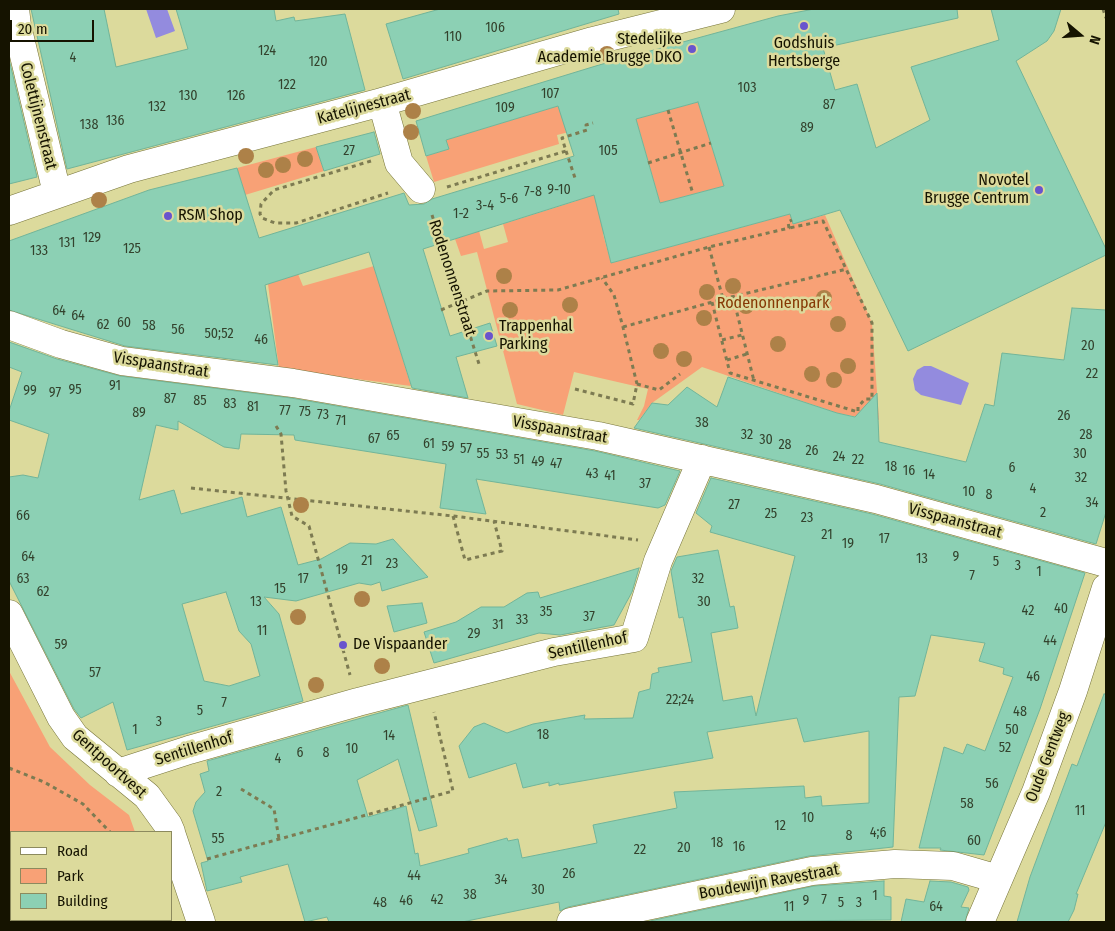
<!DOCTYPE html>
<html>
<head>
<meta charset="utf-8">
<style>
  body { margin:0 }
  #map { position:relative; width:1115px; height:931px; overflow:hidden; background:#dcda9c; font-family:"Fira Sans Condensed",sans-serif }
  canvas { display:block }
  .frame { position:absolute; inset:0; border:10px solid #151300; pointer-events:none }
  .legend { position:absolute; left:10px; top:831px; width:162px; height:90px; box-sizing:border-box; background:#dcda9c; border:1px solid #8c8a5e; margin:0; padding:6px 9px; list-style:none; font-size:15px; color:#151300 }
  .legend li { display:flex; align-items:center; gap:10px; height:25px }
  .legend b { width:25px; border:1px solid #8c8a5e }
  .north { position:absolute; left:1055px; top:10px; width:50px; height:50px; -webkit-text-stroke:4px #dcda9c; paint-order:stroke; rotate:108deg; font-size:14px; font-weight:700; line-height:20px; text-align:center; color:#151300 }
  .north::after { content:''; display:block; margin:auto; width:18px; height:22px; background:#151300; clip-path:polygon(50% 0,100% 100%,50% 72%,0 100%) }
  .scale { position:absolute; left:10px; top:20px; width:84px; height:22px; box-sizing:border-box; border:2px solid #151300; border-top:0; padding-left:6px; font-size:15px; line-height:18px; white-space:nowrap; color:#151300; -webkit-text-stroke:4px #dcda9c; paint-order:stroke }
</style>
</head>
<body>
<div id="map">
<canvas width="1115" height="931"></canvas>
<div class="frame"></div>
<ul class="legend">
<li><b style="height:6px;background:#fff"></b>Road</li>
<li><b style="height:14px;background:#f8a176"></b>Park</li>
<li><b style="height:14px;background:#8cd0b4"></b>Building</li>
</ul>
<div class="north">N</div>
<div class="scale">20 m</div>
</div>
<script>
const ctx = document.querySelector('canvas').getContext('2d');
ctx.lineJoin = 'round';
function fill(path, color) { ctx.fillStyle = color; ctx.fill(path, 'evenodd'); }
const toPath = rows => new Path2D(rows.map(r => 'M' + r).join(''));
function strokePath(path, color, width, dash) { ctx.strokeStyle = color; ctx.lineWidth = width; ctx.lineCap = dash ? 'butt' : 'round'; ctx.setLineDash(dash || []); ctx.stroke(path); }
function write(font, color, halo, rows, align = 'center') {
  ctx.font = font + ' "Fira Sans Condensed",sans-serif'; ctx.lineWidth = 5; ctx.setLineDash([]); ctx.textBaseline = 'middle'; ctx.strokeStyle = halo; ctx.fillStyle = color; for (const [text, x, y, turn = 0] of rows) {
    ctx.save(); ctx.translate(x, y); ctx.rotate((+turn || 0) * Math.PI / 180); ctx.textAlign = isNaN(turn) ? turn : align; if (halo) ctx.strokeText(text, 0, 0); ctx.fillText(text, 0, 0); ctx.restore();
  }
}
const green = toPath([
  [584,98,581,129,557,135,559,144,434,182,426,156,449,149,446,140],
  [698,102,724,186,660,203,636,119],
  [316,147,324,171,245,195,237,168],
  [601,171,617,230,603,234,611,263,790,214,793,224,825,215,872,323,879,420,840,414,702,367,652,403,639,420,637,420,644,406,648,389,574,372,563,415,517,404,477,252,461,256,455,239,479,231,484,249,508,242,503,224,576,201,570,180],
  [374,266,411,386,279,369,268,284,298,274,303,286],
  [9,671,50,747,90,785,129,815,135,832,11,832,11,920,167,920,168,922,9,922]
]);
const water = toPath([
  [146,9,167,9,175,31,156,38],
  [931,366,969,383,961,405,921,395,915,390,913,379,917,370,924,366]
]);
const building = toPath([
  [31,9,104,9,116,67,188,49,176,9,274,9,276,21,294,17,295,21,345,14,365,90,67,169,31,9],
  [440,9,618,9,619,14,403,79,386,24,440,9],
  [814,9,957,9,958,18,823,48,835,90,857,84,876,148,930,120,911,67,999,40,991,9,1061,9,1054,31,1047,41,1016,61,1106,249,1106,255,908,351,840,210,793,224,790,214,611,263,594,195,423,249,450,336,490,323,497,346,456,357,468,398,412,388,369,252,265,285,278,365,125,346,9,310,9,241,149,190,237,168,259,238,404,193,409,205,424,204,432,199,574,156,558,106,446,140,449,149,426,156,416,121,599,65,778,16,814,9],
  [698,102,724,186,660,203,636,119,698,102],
  [9,59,37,177,9,184,9,59],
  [374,132,380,154,324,171,316,147,374,132],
  [1072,308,1106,310,1106,512,1096,544,880,484,634,428,652,403,668,405,687,387,717,407,728,377,837,413,855,417,877,393,879,442,966,462,985,404,994,406,1002,353,1064,360,1072,308],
  [9,342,57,359,120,376,291,398,595,451,680,471,665,505,658,508,476,479,486,514,440,508,446,464,295,440,294,435,241,434,239,449,224,447,178,421,178,430,156,425,139,500,174,490,181,514,242,497,247,517,281,507,298,565,321,559,350,543,376,544,393,539,428,577,382,591,380,582,371,585,359,583,296,601,264,597,279,614,303,701,127,750,113,702,81,718,74,709,9,581,9,477,23,475,38,478,49,434,9,420,9,411,22,372,9,367,9,342],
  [226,592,239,631,251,644,260,676,229,686,204,681,182,604,226,592],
  [711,478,872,514,1085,573,1040,709,984,855,940,850,941,848,919,848,944,747,963,754,967,744,985,751,1013,677,1003,674,1004,668,979,661,985,643,931,635,915,696,899,697,893,847,809,856,568,907,560,911,559,902,462,922,329,922,327,917,305,922,288,864,240,877,242,882,207,891,201,863,208,861,193,811,196,802,205,792,200,774,209,771,207,761,408,705,437,826,419,831,398,759,357,780,368,817,406,806,415,854,418,853,420,866,469,853,468,849,507,838,508,841,518,839,522,858,597,843,593,825,677,808,674,792,804,786,805,798,821,796,822,806,869,803,869,731,804,742,797,718,707,732,713,758,559,785,559,783,549,786,549,782,523,788,516,763,469,778,459,746,474,727,484,723,507,733,533,724,585,715,584,719,633,718,639,692,650,689,652,674,659,672,658,668,692,662,683,617,679,618,671,571,677,557,718,550,730,607,734,606,738,628,711,633,723,701,752,696,756,716,795,556,710,532,712,526,696,513,711,478],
  [639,568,632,592,614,625,560,635,539,633,434,663,424,632,456,622,481,607,504,607,527,593,538,592,540,598,639,568],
  [422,603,427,623,394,632,387,606,422,603],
  [1104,694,1106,694,1106,822,1076,894,1078,894,1074,910,1068,922,1017,922,1030,877,1072,764,1077,766,1104,694],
  [884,881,884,896,891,897,891,920,645,922,814,886,884,881],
  [930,881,951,882,968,887,969,890,961,907,969,908,965,922,901,922,906,899,924,902,930,881]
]);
const path = toPath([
  [1103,9,1106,18],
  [668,110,693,194],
  [566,151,575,178],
  [371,161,274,190,261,204,260,214,262,218,275,223,296,223,388,193],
  [648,163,711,143],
  [447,187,566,151,562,138,587,130,586,125,593,123],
  [432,215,479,364],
  [709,247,723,299],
  [733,297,754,381],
  [712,302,730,373,858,412,858,407,865,399,872,399,872,323,823,221,789,228],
  [441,310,487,291,558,290,709,247,789,228,788,222,792,220],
  [623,327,723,299,847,269],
  [722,340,742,335],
  [727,360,747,354],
  [637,384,659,390,680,374],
  [575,389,633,404,637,384,623,327,614,295,602,278],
  [276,426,281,434,286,491,292,516,309,526,350,675],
  [191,488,453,516,638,540],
  [453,516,465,560,502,551,494,521],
  [9,768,44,782,83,804,110,832],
  [241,789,274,809,279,839],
  [207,859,453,791,434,712],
  [139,920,139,922]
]);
const minor = toPath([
  [15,9,17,26,57,193],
  [382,102,399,163,421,189],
  [9,211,129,169,382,102,593,41,721,9],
  [9,325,61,344,122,361,293,383,598,436,876,499,1106,563],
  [9,614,61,717,75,737,147,796,168,825,171,832],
  [118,773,189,750,358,702,554,652,634,638,658,561,702,459],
  [171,833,201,922],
  [571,922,812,871,895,864,953,866,998,879],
  [980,922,1036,792,1073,691,1106,588]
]);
const trees = [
  [607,54],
  [413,111],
  [411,132],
  [246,156],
  [305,159],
  [283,165],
  [266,170],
  [99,200],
  [504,276],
  [733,286],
  [707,292],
  [824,298],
  [570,305],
  [746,306],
  [510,310],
  [704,318],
  [838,324],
  [778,344],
  [661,351],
  [684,359],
  [848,366],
  [812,374],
  [834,380],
  [301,505],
  [362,599],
  [298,617],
  [382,666],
  [316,685]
];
const markers = [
  [804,26,5,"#6954cd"],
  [692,49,5,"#6954cd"],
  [1039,190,5,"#6954cd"],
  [168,216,5,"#6954cd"],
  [489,336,5,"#6954cd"],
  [343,645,5,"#6954cd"]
];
const numberNames = [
  ["106",495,28],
  ["110",453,37],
  ["124",267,51],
  ["4",73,58],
  ["120",318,62],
  ["122",287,85],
  ["103",747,88],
  ["107",550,94],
  ["130",188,96],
  ["126",236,96],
  ["87",829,105],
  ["132",157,107],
  ["109",505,108],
  ["136",115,121],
  ["138",89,125],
  ["89",807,128],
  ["27",349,151],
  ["105",608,151],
  ["9-10",559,190],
  ["7-8",533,192],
  ["5-6",509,199],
  ["3-4",485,206],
  ["1-2",461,214],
  ["129",92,238],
  ["131",67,243],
  ["125",132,249],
  ["133",39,251],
  ["64",59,311],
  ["64",78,316],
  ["60",124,323],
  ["62",103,325],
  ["58",149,326],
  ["56",178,330],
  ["50;52",219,334],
  ["46",261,340],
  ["20",1088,346],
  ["22",1092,374],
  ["91",115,386],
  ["95",75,390],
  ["99",30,391],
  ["97",55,393],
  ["87",170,399],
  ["85",200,401],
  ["83",230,404],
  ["81",253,407],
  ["77",285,411],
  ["75",305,412],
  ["89",139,413],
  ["73",323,415],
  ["26",1064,416],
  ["71",341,421],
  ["38",702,423],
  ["32",747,435],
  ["28",1086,435],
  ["65",393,436],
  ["67",374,439],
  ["30",766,440],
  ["61",429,444],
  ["28",785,445],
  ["59",448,447],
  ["57",466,449],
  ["26",812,451],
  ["55",483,454],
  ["30",1080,454],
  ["53",502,455],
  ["24",839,457],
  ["51",519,460],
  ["22",858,460],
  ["49",538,462],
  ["47",556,464],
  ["18",891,467],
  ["6",1012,468],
  ["16",909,471],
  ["43",592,474],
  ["14",929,475],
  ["41",610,476],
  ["32",1081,478],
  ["37",645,484],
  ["4",1033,489],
  ["10",969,492],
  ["8",989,495],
  ["34",1092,503],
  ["27",734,505],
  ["2",1043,513],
  ["25",771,514],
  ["66",23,516],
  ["23",807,518],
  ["21",827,535],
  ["17",884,539],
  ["19",848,544],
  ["64",28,557],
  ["9",956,557],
  ["13",922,559],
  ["21",367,561],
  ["5",996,562],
  ["23",392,564],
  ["3",1018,566],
  ["19",342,570],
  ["1",1039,572],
  ["7",972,576],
  ["63",23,579],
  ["17",303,579],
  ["32",698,579],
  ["15",280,589],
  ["62",43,592],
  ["13",256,602],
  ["30",704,602],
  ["40",1061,609],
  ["42",1028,611],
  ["35",546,612],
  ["37",589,617],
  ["33",522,620],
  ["31",498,625],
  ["11",262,631],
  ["29",474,634],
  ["44",1050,641],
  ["59",61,645],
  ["57",95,673],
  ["46",1033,677],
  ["22;24",680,700],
  ["7",224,703],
  ["5",200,711],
  ["48",1020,712],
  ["3",159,722],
  ["1",135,730],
  ["50",1012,730],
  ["18",543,735],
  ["14",389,736],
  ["52",1005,748],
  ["10",352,749],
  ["6",300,753],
  ["8",326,753],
  ["4",278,759],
  ["56",992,784],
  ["2",219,792],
  ["58",967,804],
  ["11",1080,811],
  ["10",808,818],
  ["12",780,826],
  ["4;6",878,833],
  ["8",849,836],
  ["55",218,839],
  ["60",974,841],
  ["18",717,843],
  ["16",739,847],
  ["20",684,848],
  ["22",640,850],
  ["26",569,874],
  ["44",414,876],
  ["34",501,880],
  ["30",538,890],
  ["38",470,895],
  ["1",875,896],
  ["42",437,900],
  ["7",824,900],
  ["46",406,901],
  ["9",806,901],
  ["48",380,903],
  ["5",841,903],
  ["3",859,903],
  ["11",789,907],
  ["64",936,907]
];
const poiNames = [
  ["Stedelijke",682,40,"right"],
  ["Academie Brugge DKO",682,58,"right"],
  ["Godshuis",804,44,"center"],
  ["Hertsberge",804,62,"center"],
  ["Novotel",1029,181,"right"],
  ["Brugge Centrum",1029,199,"right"],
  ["RSM Shop",178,216],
  ["Trappenhal",499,327],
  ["Parking",499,345],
  ["De Vispaander",353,645]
];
const streetNames = [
  ["Katelijnestraat",364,107,-15],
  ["Colettijnenstraat",38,116,76],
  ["Rodenonnenstraat",452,278,72],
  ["Visspaanstraat",161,365,9],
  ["Visspaanstraat",560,430,10],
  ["Visspaanstraat",955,521,15],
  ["Sentillenhof",588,646,-12],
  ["Sentillenhof",194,749,-17],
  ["Oude Gentweg",1048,757,-69],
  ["Gentpoortvest",109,764,42],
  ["Boudewijn Ravestraat",769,882,-10]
];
const parkNames = [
  ["Rodenonnenpark",773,304]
];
fill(green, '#f8a176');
fill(water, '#938bde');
fill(building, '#8cd0b4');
strokePath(building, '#71b499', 1);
strokePath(minor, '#77753a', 29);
strokePath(path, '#7d7b52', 3, [4, 4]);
strokePath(minor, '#fff', 28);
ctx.fillStyle = '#ad8148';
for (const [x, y] of trees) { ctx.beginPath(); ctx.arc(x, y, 8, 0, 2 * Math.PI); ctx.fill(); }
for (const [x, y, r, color] of markers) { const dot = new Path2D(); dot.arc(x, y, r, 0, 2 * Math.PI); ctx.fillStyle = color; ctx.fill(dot); strokePath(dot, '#dcda9c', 2); }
write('14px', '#33422d', null, numberNames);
write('16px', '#151300', '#dcda9c', poiNames, 'left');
write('16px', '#151300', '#dcda9c', streetNames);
write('16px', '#863804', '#dcda9c', parkNames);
</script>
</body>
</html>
